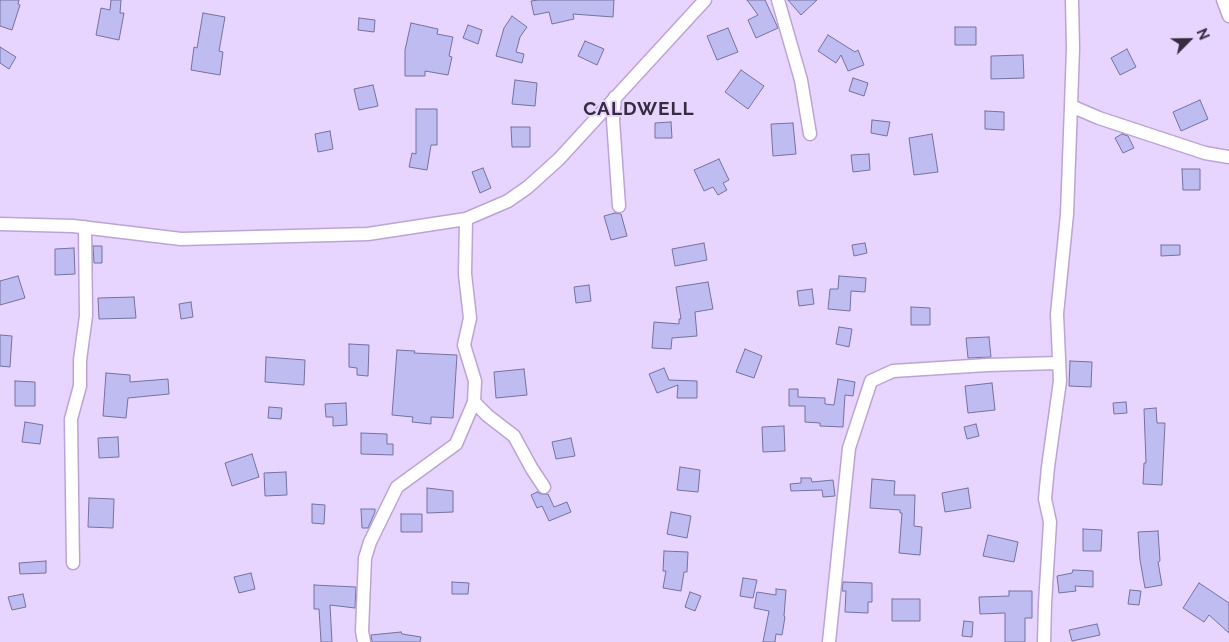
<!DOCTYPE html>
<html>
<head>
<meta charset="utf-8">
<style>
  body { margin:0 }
  #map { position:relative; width:1229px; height:642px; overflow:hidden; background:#e8d5ff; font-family:Raleway,sans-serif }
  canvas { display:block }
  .north { position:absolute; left:1164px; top:15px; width:50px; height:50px; -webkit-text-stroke:4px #e8d5ff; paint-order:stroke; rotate:67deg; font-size:14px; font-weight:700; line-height:20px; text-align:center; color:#362c40 }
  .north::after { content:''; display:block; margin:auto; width:18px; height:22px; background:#362c40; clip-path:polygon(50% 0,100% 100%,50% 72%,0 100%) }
</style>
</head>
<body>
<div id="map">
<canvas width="1229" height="642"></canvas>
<div class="north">N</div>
</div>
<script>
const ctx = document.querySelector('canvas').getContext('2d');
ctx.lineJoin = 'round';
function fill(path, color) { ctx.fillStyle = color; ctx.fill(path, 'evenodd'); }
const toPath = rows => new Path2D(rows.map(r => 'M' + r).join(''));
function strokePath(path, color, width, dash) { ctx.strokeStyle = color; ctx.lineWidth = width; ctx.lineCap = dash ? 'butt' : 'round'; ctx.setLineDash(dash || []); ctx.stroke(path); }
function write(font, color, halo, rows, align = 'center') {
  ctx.font = font + ' Raleway,sans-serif'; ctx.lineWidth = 4; ctx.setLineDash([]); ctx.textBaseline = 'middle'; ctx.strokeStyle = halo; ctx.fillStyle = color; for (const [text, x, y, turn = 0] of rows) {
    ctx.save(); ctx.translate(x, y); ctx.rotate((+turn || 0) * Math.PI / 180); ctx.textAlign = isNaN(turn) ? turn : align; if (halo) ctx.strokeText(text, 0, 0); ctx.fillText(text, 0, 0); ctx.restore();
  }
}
const building = toPath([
  [0,0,19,0,18,4,20,5,12,30,0,26,0,0],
  [111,0,121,0,120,13,124,13,119,40,96,35,101,8,110,10,111,0],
  [538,0,614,0,613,17,573,14,574,19,552,24,549,12,534,15,531,1,538,0],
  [747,0,765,0,778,28,756,38,748,20,758,15,747,0],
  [788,0,817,0,801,15,788,0],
  [203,13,225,17,219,51,223,52,220,75,191,70,194,47,197,48,203,13],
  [512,16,527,27,520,37,516,52,524,54,522,63,496,56,504,28,512,16],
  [359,18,375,20,374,32,358,30,359,18],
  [411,23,438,29,437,34,453,37,449,56,452,57,448,75,425,71,425,76,405,76,405,50,411,23],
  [468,25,482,30,478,44,463,38,468,25],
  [955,27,976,27,976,45,955,45,955,27],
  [728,28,738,52,717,60,707,36,728,28],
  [828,35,855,52,858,50,864,65,848,71,841,55,836,63,818,51,828,35],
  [585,41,604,49,597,65,578,56,585,41],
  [0,47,16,57,9,69,0,63,0,47],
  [1127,49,1136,67,1120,75,1111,58,1127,49],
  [1023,55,1024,78,991,79,991,56,1023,55],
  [741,70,764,86,748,109,725,92,741,70],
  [853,78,868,83,864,96,849,91,853,78],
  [515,80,537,83,535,106,512,104,515,80],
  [373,85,378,106,359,110,354,89,373,85],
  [1200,100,1208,119,1181,131,1173,112,1200,100],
  [416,109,437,109,437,145,431,145,427,170,409,167,412,153,416,154,416,109],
  [985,111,1004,112,1004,130,985,129,985,111],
  [872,120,890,122,887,136,871,133,872,120],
  [671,122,672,138,655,138,655,123,671,122],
  [793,123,796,154,773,156,771,124,793,123],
  [511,127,530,127,530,147,512,147,511,127],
  [330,131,333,149,318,152,315,134,330,131],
  [932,134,938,172,914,175,909,138,932,134],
  [1122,134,1128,136,1134,148,1123,153,1115,138,1122,134],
  [869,154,870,170,853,172,851,155,869,154],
  [719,159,729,180,723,183,727,190,718,195,713,187,704,191,694,170,719,159],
  [483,168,491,188,480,193,472,172,483,168],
  [1182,169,1200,169,1200,190,1183,190,1182,169],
  [615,213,621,214,627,236,611,240,604,216,615,213],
  [704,243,707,260,675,266,672,249,704,243],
  [865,243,867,253,854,256,852,245,865,243],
  [1161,245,1180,245,1180,255,1161,256,1161,245],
  [93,246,102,246,102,263,94,263,93,246],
  [74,248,75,274,55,275,55,249,74,248],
  [18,276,25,298,0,305,0,281,18,276],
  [839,276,866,278,865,292,851,291,850,311,828,309,830,289,838,289,839,276],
  [708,282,713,309,695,312,697,336,672,338,671,349,652,348,654,322,679,324,679,319,681,319,676,287,708,282],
  [589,285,591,301,576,303,574,287,589,285],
  [812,289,814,304,799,306,797,291,812,289],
  [134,297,136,318,99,319,98,298,134,297],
  [191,302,193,317,181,319,179,304,191,302],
  [911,307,930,308,930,325,911,325,911,307],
  [839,327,852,329,849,347,836,344,839,327],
  [0,335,12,336,10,367,0,366,0,335],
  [989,337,991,357,968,358,966,338,989,337],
  [349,344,369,345,368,376,357,375,357,368,349,367,349,344],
  [745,349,762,356,754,378,736,372,745,349],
  [397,350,415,351,414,353,457,355,453,418,431,417,431,424,412,422,413,417,392,415,397,350],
  [266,357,305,360,304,385,265,382,266,357],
  [1070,361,1092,362,1091,387,1069,386,1070,361],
  [664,368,669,380,697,381,697,398,677,398,678,385,657,393,649,374,664,368],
  [524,369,527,395,496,398,494,372,524,369],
  [106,373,130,375,130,382,168,379,169,394,128,398,126,418,103,416,106,373],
  [838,379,855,382,853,396,845,395,843,427,820,426,820,423,805,422,805,406,789,406,789,389,798,389,798,397,825,398,825,404,834,405,838,379],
  [15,381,35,382,35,406,15,406,15,381],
  [992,383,995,410,968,413,965,386,992,383],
  [1126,402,1127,413,1114,414,1113,403,1126,402],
  [346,403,347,425,333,426,333,417,326,417,325,404,346,403],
  [269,407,282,408,281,419,268,418,269,407],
  [1156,408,1157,423,1165,423,1162,485,1143,484,1144,463,1146,463,1144,409,1156,408],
  [25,422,43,425,40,444,22,442,25,422],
  [976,424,979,436,967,439,964,427,976,424],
  [784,426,785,451,763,452,762,427,784,426],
  [361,433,387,434,387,444,393,444,393,455,361,454,361,433],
  [118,437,119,457,99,458,98,438,118,437],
  [571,438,575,456,556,459,552,442,571,438],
  [252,454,259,477,232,486,225,463,252,454],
  [680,467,700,470,698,492,677,490,680,467],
  [286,472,287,495,265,496,264,473,286,472],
  [801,478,811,478,812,482,833,480,835,496,823,497,822,490,791,491,790,484,801,483,801,478],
  [872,479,895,481,894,495,915,495,914,526,922,527,920,555,899,553,902,513,900,513,900,510,870,508,872,479],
  [427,488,453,491,453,512,427,513,427,488],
  [968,488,971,508,945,512,942,493,968,488],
  [537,492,541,494,548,494,554,507,567,502,571,512,549,521,542,506,537,508,531,495,537,492],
  [89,498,114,499,113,528,88,527,89,498],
  [312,504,325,505,324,524,312,523,312,504],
  [361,509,375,509,375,512,368,528,362,528,361,509],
  [671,512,691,516,687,538,667,534,671,512],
  [401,514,422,514,422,532,401,532,401,514],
  [1083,529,1102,530,1101,551,1083,551,1083,529],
  [1158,531,1160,561,1158,562,1162,585,1145,588,1140,560,1138,532,1158,531],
  [988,535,1018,542,1014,562,983,556,988,535],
  [664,551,688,552,687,572,684,572,681,591,663,588,666,571,663,571,664,551],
  [46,561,46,573,20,574,19,563,46,561],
  [1073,570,1093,571,1093,587,1075,586,1076,591,1059,593,1057,576,1072,573,1073,570],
  [251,573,255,589,239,593,234,577,251,573],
  [743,578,757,580,753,598,740,596,743,578],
  [452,582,469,583,468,594,452,594,452,582],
  [843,582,872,583,872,602,868,602,868,613,845,612,846,591,842,591,843,582],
  [1199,583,1229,603,1229,633,1209,615,1204,622,1183,608,1199,583],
  [314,585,356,587,355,608,330,605,332,642,321,642,319,609,314,609,314,585],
  [776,589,786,590,784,616,785,617,782,635,776,634,775,642,763,642,769,611,754,608,757,592,776,595,776,589],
  [1130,590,1141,591,1139,605,1128,604,1130,590],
  [1009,591,1032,591,1032,618,1025,618,1025,642,1005,642,1005,613,980,614,979,597,1009,596,1009,591],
  [690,592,701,596,695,611,685,607,690,592],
  [23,594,26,607,12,610,8,597,23,594],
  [892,599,920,599,920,621,892,621,892,599],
  [964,621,973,622,972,637,962,636,964,621],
  [1097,624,1100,635,1072,641,1069,630,1097,624],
  [401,632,402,634,421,637,420,642,372,642,371,635,401,632]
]);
const minor = toPath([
  [778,0,801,80,810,134],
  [1072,0,1073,48,1071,106,1099,118,1205,153,1229,157],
  [1223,0,1229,16],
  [615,97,613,120,619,206],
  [0,224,73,226,181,239,368,234,466,219,508,201,528,187,559,159,705,0],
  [474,402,488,416,514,436,532,469,544,487],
  [73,563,71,419,80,386,80,360,86,316,85,227],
  [364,642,362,631,365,558,370,542,397,487,456,444,474,402,475,381,464,345,470,318,465,274,466,219],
  [829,642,849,448,871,381,893,371,987,365,1059,363],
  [1044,642,1045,604,1050,522,1045,499,1048,467,1060,381,1057,314,1067,214,1071,106]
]);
const districtNames = [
  ["CALDWELL",639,109]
];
fill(building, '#bebcf1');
strokePath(building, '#7471a2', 1);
strokePath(minor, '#bba4d5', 15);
strokePath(minor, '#fff', 12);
ctx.letterSpacing = '1px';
write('bold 19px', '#362c40', '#e8d5ff', districtNames);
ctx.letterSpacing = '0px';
</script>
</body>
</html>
